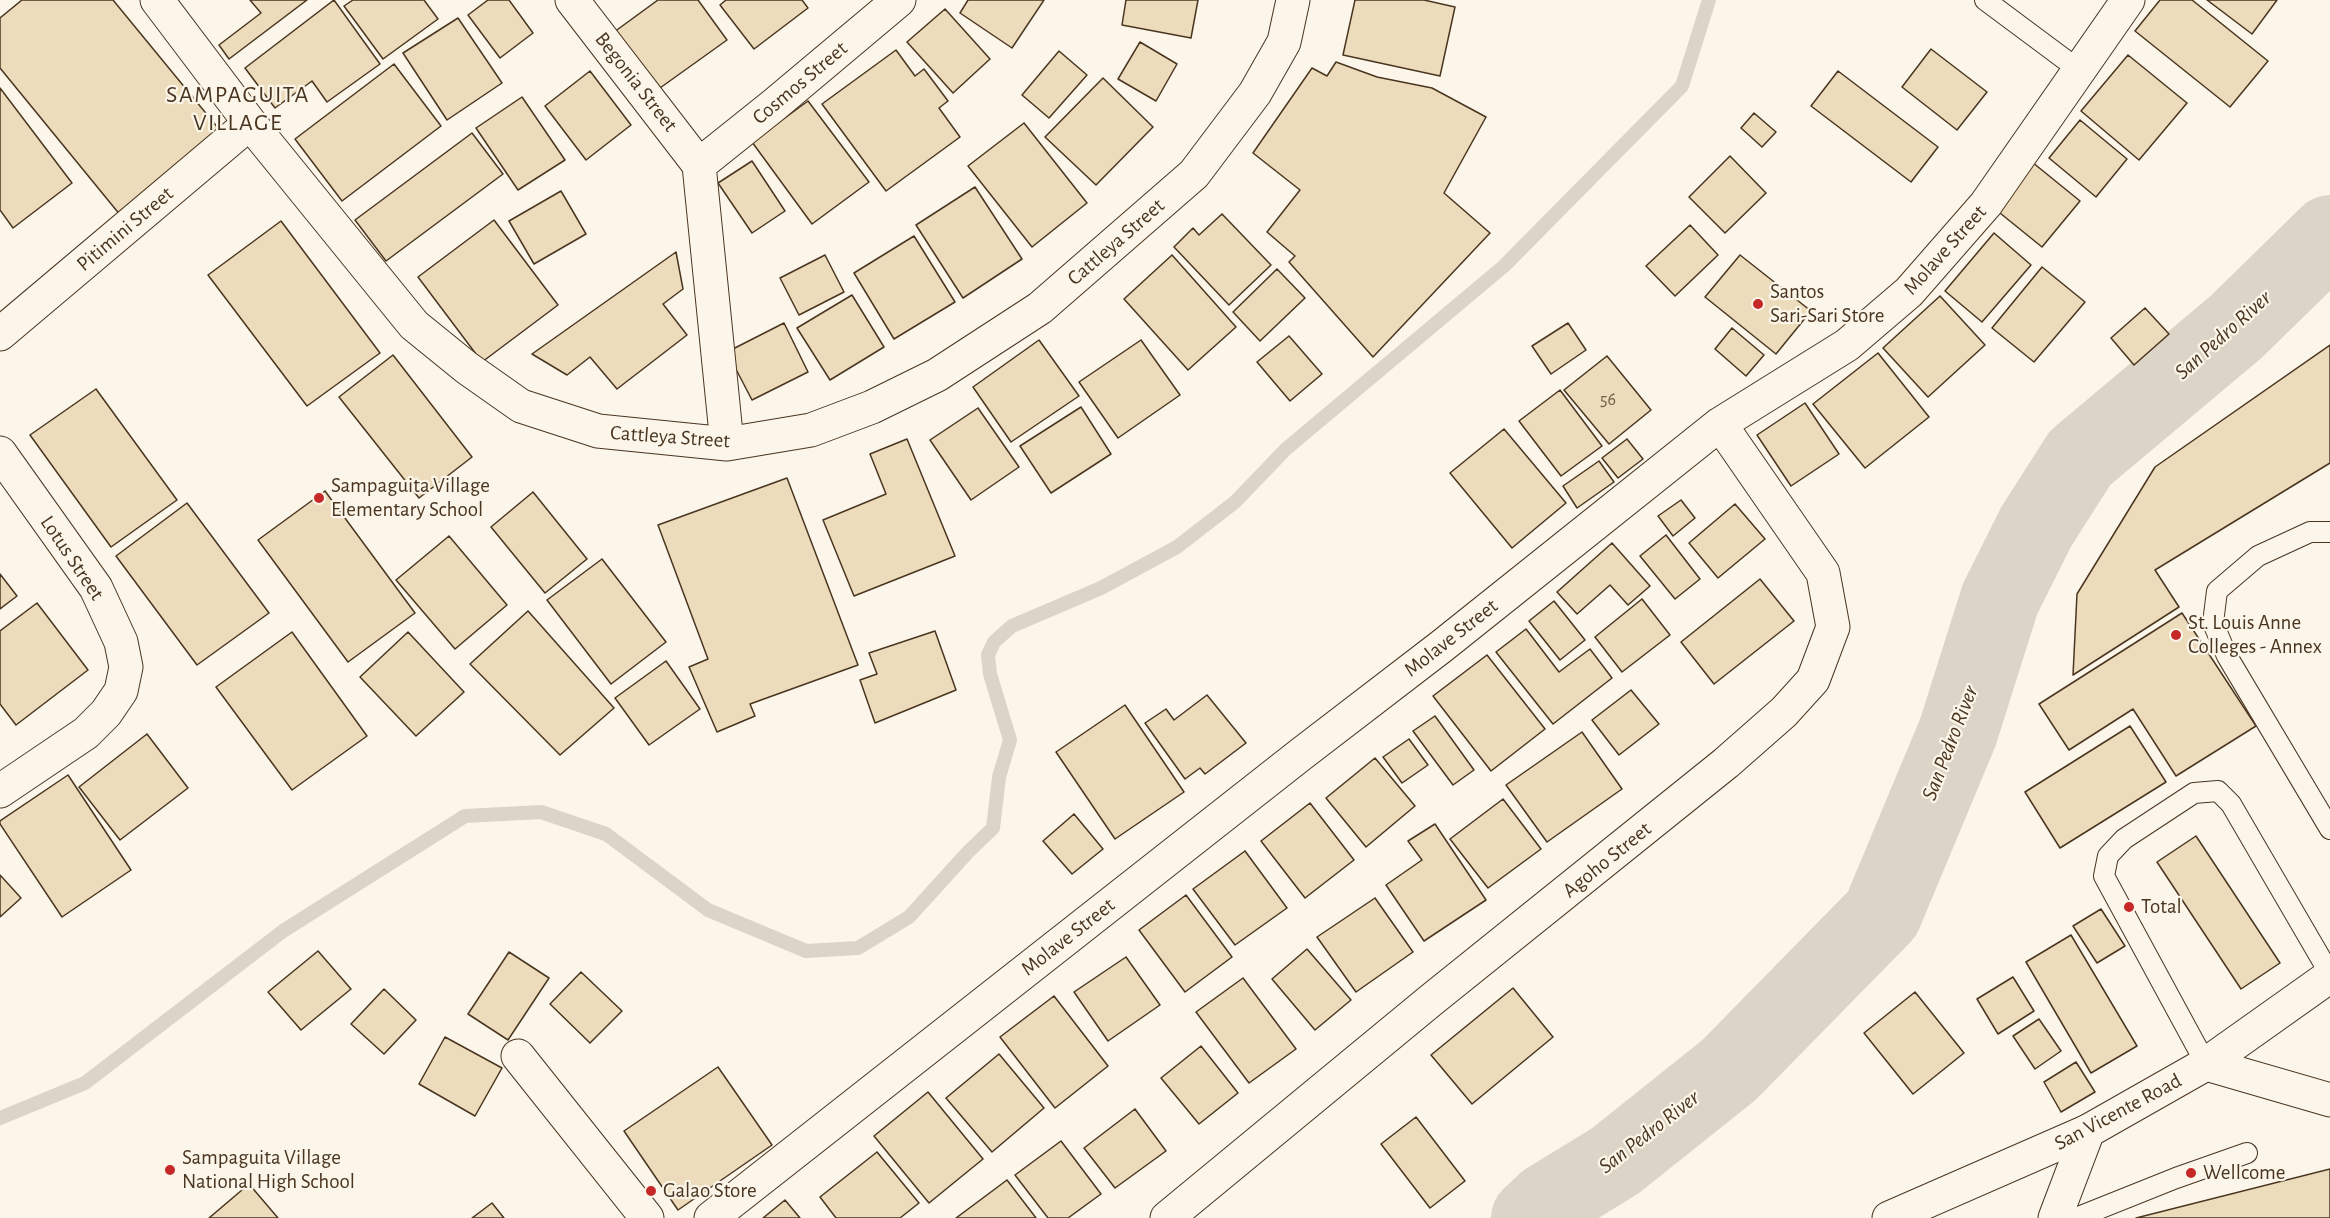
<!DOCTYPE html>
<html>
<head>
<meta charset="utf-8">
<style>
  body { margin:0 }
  canvas { display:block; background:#fbf6e9 }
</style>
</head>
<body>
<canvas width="2330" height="1218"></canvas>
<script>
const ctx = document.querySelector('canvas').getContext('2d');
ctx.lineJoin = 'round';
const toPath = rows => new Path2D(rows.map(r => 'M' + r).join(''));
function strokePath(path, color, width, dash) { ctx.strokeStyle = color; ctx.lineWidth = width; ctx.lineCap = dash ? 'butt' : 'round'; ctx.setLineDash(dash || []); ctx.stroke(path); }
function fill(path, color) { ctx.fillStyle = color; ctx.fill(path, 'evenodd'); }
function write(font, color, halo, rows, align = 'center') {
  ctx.font = font + ' "Alegreya Sans",sans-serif'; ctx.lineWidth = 4.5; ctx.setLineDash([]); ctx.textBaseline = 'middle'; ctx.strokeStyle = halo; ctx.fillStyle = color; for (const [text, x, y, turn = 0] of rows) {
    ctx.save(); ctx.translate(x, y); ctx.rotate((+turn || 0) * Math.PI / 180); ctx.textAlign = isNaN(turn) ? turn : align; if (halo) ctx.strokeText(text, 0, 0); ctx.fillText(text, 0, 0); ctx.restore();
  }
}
const stream = toPath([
  [0,1118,85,1083,283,931,465,816,541,812,606,834,708,910,806,951,858,948,909,917,968,852,993,828,999,777,1010,740,990,674,988,655,994,642,1012,626,1101,588,1177,547,1235,502,1286,449,1504,266,1682,86,1709,0]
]);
const river = toPath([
  [1531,1218,1548,1202,1615,1161,1729,1070,1882,914,1958,732,2000,599,2036,527,2080,458,2236,327,2330,235]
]);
const building = toPath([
  [22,0,113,0,223,134,121,216,0,68,0,18,22,0],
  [250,0,307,0,229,59,219,45,261,13,250,0],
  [334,0,380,64,327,102,312,81,275,108,245,68,334,0],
  [353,0,424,0,438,19,383,59,344,6,353,0],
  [488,0,509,0,533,33,500,58,468,15,488,0],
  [658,0,698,0,727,40,653,93,610,35,658,0],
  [726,0,802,0,808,8,754,49,720,5,726,0],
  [968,0,1044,0,1012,48,960,13,968,0],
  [1126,0,1198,0,1191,38,1122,25,1126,0],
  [1355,0,1424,0,1455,7,1440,76,1343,55,1355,0],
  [2160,0,2192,0,2268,61,2230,107,2135,31,2160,0],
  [2207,0,2277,0,2252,34,2207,0],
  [945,9,990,59,953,93,907,42,945,9],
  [458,18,502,83,447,120,403,53,458,18],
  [1140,42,1177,64,1156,101,1118,79,1140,42],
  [1931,49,1987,92,1957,130,1902,87,1931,49],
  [896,50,915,76,924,69,948,101,939,108,960,137,886,191,822,104,896,50],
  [1059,51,1087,75,1049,118,1022,95,1059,51],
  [2128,55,2187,103,2139,160,2081,111,2128,55],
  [1336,62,1377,77,1432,88,1486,117,1444,193,1490,233,1373,357,1289,262,1295,256,1267,232,1300,190,1253,153,1312,68,1327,76,1336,62],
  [394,64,441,126,342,201,295,139,394,64],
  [590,71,631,125,586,160,545,106,590,71],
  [1838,71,1938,147,1911,182,1811,106,1838,71],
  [1103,78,1153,127,1096,185,1045,137,1103,78],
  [0,88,72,183,13,228,0,210,0,88],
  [522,97,565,160,518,190,476,128,522,97],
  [808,101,869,182,812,224,752,142,808,101],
  [1754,113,1776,132,1762,147,1741,128,1754,113],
  [2080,120,2127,159,2096,197,2049,158,2080,120],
  [1024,123,1087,203,1032,247,968,166,1024,123],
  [472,133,503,174,386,261,355,220,472,133],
  [1730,156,1766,193,1725,233,1689,197,1730,156],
  [752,161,785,211,752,233,718,183,752,161],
  [2032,162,2080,201,2042,247,1995,209,2032,162],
  [975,187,1022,259,963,298,916,225,975,187],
  [561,191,586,234,534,264,509,221,561,191],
  [1222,214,1271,265,1229,305,1174,247,1193,228,1199,235,1222,214],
  [494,220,558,305,482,362,418,277,494,220],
  [281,221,380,353,307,406,208,275,281,221],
  [1690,225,1718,255,1675,296,1646,266,1690,225],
  [1994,233,2031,265,1982,322,1945,291,1994,233],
  [914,236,955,302,894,339,854,273,914,236],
  [676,252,683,289,663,304,687,335,617,389,590,357,567,375,532,354,676,252],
  [825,255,844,292,799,315,780,278,825,255],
  [1172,255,1236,327,1188,370,1124,299,1172,255],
  [1740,255,1811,311,1776,354,1705,297,1740,255],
  [2042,267,2085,302,2034,362,1992,328,2042,267],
  [1277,269,1305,298,1260,341,1233,312,1277,269],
  [852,295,884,347,830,380,797,328,852,295],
  [1940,296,1985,345,1928,397,1883,348,1940,296],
  [2145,308,2169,334,2134,365,2111,338,2145,308],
  [784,323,808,372,752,400,727,352,784,323],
  [1568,323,1586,350,1551,374,1532,346,1568,323],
  [1732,328,1764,355,1746,376,1715,349,1732,328],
  [1289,336,1322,374,1290,401,1257,362,1289,336],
  [1039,340,1079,396,1011,442,973,387,1039,340],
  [1141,340,1180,395,1118,438,1079,382,1141,340],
  [2330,345,2330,463,2155,570,2179,607,2073,675,2077,594,2155,467,2330,345],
  [1878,353,1929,417,1865,468,1813,404,1878,353],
  [393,355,472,457,419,498,339,397,393,355],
  [1607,356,1651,410,1609,444,1564,390,1607,356],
  [96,389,177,500,111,547,30,435,96,389],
  [1560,390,1602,446,1561,476,1519,421,1560,390],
  [1805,403,1839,454,1791,486,1757,435,1805,403],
  [1081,407,1111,454,1051,493,1020,446,1081,407],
  [978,408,1019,467,971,500,930,440,978,408],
  [1504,429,1566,503,1512,548,1450,473,1504,429],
  [907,439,955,556,854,596,823,520,886,494,870,454,907,439],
  [1627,439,1643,459,1618,478,1602,458,1627,439],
  [1599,461,1614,482,1577,508,1563,486,1599,461],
  [787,478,858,665,750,704,755,716,717,732,689,667,708,659,658,525,787,478],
  [325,491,415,613,348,662,258,540,325,491],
  [533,492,587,559,545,593,491,527,533,492],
  [1681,500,1695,518,1673,536,1658,516,1681,500],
  [187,503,269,613,197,665,116,556,187,503],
  [1735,504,1765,539,1718,578,1689,543,1735,504],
  [1666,535,1700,579,1675,599,1640,556,1666,535],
  [449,536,507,605,455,649,396,580,449,536],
  [1612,543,1650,586,1628,605,1610,585,1577,614,1557,592,1612,543],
  [602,559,666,642,611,684,547,600,602,559],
  [0,574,17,596,0,609,0,574],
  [1760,579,1794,621,1714,684,1681,642,1760,579],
  [1642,599,1670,635,1622,672,1595,637,1642,599],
  [1554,601,1585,640,1560,660,1529,621,1554,601],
  [37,603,88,670,16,725,0,704,0,631,37,603],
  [528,611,614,708,560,755,470,664,528,611],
  [2182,613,2256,726,2176,776,2133,709,2069,750,2039,704,2182,613],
  [1526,629,1559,672,1590,649,1612,678,1553,724,1496,652,1526,629],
  [935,631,956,690,875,723,860,680,877,674,869,653,935,631],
  [292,632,367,736,292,790,216,687,292,632],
  [408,632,464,692,416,736,360,677,408,632],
  [1487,655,1545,729,1491,771,1433,696,1487,655],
  [666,661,700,709,649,745,615,698,666,661],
  [1631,690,1659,724,1619,755,1592,720,1631,690],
  [1207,695,1246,743,1205,774,1200,768,1185,779,1145,723,1166,709,1174,720,1207,695],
  [1125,705,1184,792,1115,839,1056,752,1125,705],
  [1435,716,1474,770,1453,785,1413,731,1435,716],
  [2130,726,2166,782,2060,848,2025,792,2130,726],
  [1582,732,1622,789,1547,842,1506,785,1582,732],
  [147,734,188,788,120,840,79,787,147,734],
  [1409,739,1428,765,1402,783,1383,757,1409,739],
  [1375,758,1415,806,1366,847,1326,798,1375,758],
  [68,775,131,870,62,917,0,824,0,821,68,775],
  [1503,799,1541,849,1488,888,1450,839,1503,799],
  [1310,803,1354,860,1305,898,1261,841,1310,803],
  [1074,814,1103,849,1072,874,1043,841,1074,814],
  [1435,824,1486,900,1424,941,1386,885,1422,860,1408,841,1435,824],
  [2196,836,2280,963,2241,989,2157,862,2196,836],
  [1245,851,1287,908,1235,945,1193,889,1245,851],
  [0,875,21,898,0,917,0,875],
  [1186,895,1232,957,1185,992,1139,930,1186,895],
  [1375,898,1413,952,1356,992,1317,937,1375,898],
  [2101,909,2125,946,2097,963,2073,926,2101,909],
  [2071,935,2137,1046,2091,1073,2026,962,2071,935],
  [1307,949,1351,1000,1315,1030,1272,979,1307,949],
  [318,951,351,989,301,1030,268,992,318,951],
  [509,952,549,978,508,1040,468,1014,509,952],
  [1126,957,1160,1005,1108,1041,1074,992,1126,957],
  [581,972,622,1011,590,1043,550,1004,581,972],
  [2013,977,2034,1011,1998,1034,1977,999,2013,977],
  [1243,978,1296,1049,1249,1083,1196,1012,1243,978],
  [1513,988,1553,1037,1472,1104,1431,1055,1513,988],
  [384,989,416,1020,384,1054,351,1024,384,989],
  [1915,992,1964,1053,1913,1094,1864,1033,1915,992],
  [1054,996,1108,1066,1055,1108,1000,1037,1054,996],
  [2039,1019,2061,1051,2035,1069,2013,1036,2039,1019],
  [445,1037,502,1068,475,1116,419,1084,445,1037],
  [1201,1046,1238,1093,1199,1124,1161,1078,1201,1046],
  [999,1054,1044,1108,992,1152,946,1098,999,1054],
  [2076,1062,2095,1092,2061,1112,2044,1082,2076,1062],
  [718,1067,772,1145,678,1210,624,1131,718,1067],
  [928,1092,983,1159,929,1203,874,1136,928,1092],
  [1135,1109,1166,1151,1115,1188,1084,1148,1135,1109],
  [1416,1117,1465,1181,1430,1208,1381,1144,1416,1117],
  [1061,1141,1101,1194,1068,1218,1048,1218,1015,1175,1061,1141],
  [877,1152,919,1203,900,1218,836,1218,820,1197,877,1152],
  [2330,1169,2330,1218,2136,1218,2330,1169],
  [1007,1180,1036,1218,956,1218,1007,1180],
  [249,1184,278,1218,209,1218,249,1184],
  [785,1200,800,1218,763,1218,785,1200],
  [492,1203,504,1218,472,1218,492,1203]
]);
const lane = toPath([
  [1985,0,2079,70],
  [2330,532,2310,532,2258,556,2217,591,2213,623,2227,656,2330,829],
  [2206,1064,2104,876,2108,856,2124,839,2194,793,2218,791,2231,804,2330,974],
  [2076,1218,2176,1178,2247,1153]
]);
const street = toPath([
  [157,0,250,123,414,325,467,368,521,406,598,431,727,444,811,430,872,407,937,375,1040,308,1194,174,1255,93,1284,42,1293,0],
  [572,0,699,165],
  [699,165,727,444],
  [699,165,774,105,899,0],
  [0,334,250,123],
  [0,453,96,588,121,642,126,667,121,691,106,713,86,733,0,791],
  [518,1056,647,1218],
  [711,1218,1300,755,1442,646,1720,424,1847,345,1909,292,1986,204,2128,0],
  [1167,1218,1430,1001,1726,763,1784,712,1813,680,1833,627,1823,573,1720,424],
  [2055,1218,2088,1131]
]);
const secondary = toPath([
  [2206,1064,2330,1100],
  [1889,1218,2088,1131,2206,1064,2330,976]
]);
const markers = [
  [1758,304,6,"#c62828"],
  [319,498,6,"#c62828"],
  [2176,635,6,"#c62828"],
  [2129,907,6,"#c62828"],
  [170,1170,6,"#c62828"],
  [2191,1173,6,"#c62828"],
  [651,1191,6,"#c62828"]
];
const numberNames = [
  ["56",1608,400]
];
const streetNames = [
  ["Begonia Street",636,82,52],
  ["Cosmos Street",800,83,-40],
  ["Pitimini Street",125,229,-40],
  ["Cattleya Street",1116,242,-41],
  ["Molave Street",1945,250,-48],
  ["Cattleya Street",670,437,4],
  ["Lotus Street",72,558,56],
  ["Molave Street",1451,638,-38],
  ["Agoho Street",1607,860,-39],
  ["Molave Street",1068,937,-38],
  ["San Vicente Road",2118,1112,-28]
];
const poiNames = [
  ["Santos",1770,292],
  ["Sari-Sari Store",1770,316],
  ["Sampaguita Village",331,486],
  ["Elementary School",331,510],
  ["St. Louis Anne",2188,623],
  ["Colleges - Annex",2188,647],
  ["Total",2141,907],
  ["Sampaguita Village",182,1158],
  ["National High School",182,1182],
  ["Wellcome",2203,1173],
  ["Galao Store",663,1191]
];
const waterNames = [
  ["San Pedro River",2223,335,-42],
  ["San Pedro River",1950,743,-69],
  ["San Pedro River",1649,1132,-38]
];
const quarterNames = [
  ["SAMPAGUITA",238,95],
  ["VILLAGE",238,123]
];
strokePath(stream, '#dcd4c6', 14);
strokePath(river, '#dcd4c6', 80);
fill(building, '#ecdcbc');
strokePath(building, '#4a3520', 1.5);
strokePath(lane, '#4a3520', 22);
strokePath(street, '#4a3520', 35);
strokePath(secondary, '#4a3520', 35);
strokePath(lane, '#fbf6e9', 20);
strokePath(street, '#fbf6e9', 33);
strokePath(secondary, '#fbf6e9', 33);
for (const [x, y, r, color] of markers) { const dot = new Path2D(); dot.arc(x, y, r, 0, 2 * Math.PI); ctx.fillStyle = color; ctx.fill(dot); strokePath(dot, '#fbf6e9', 2); }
write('18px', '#725f47', null, numberNames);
write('21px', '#4a3520', '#fbf6e9', streetNames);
write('21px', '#4a3520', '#fbf6e9', poiNames, 'left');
write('italic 22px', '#4a3520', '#fbf6e9', waterNames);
ctx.letterSpacing = '1.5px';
write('24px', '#4a3520', '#fbf6e9', quarterNames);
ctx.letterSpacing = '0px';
</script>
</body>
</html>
